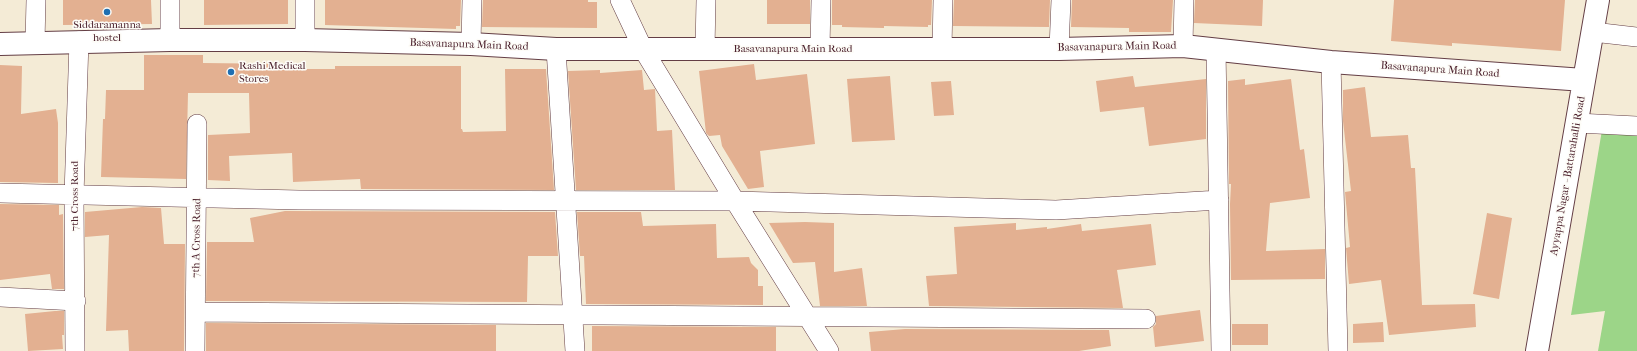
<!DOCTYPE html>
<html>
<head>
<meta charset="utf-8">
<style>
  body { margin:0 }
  canvas { display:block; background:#f4ebd6 }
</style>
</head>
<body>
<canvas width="1637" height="351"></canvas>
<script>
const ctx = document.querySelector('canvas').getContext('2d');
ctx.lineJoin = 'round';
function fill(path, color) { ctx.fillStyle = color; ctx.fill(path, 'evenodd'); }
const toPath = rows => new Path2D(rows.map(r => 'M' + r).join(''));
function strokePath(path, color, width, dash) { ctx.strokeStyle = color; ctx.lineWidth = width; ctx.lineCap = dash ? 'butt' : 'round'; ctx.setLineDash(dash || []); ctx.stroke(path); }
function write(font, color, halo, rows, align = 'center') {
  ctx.font = font + ' "IM FELL French Canon",serif'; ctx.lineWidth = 3; ctx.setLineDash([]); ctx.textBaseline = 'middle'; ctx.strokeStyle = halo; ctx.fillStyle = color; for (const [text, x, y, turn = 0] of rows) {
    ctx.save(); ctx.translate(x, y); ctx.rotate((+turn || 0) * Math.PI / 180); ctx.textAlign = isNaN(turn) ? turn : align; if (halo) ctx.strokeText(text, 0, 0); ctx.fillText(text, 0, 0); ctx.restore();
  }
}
const green = toPath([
  [1602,130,1637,134,1637,351,1598,351,1605,311,1571,315]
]);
const building = toPath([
  [63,0,151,0,152,24,63,25],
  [204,0,288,0,288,24,204,25],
  [325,0,461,0,460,26,456,26,456,29,325,25],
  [483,0,588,0,588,2,597,2,597,28,482,27],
  [767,0,810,0,810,24,767,24],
  [832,0,932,0,931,25,928,25,928,27,884,26,884,28,842,27,842,25,832,25],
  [954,0,1050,0,1049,27,953,26],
  [1072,0,1173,0,1171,32,1129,32,1129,28,1071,27],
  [1195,0,1263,0,1262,26,1194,23],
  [1394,0,1565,0,1561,51,1452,43,1452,46,1391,41],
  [144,55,203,55,203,63,290,64,290,69,335,69,335,66,461,66,461,129,462,129,463,132,506,131,505,69,546,69,554,190,361,189,360,179,293,182,292,153,229,156,230,181,208,180,208,135,250,133,249,93,188,93,186,179,101,177,103,119,105,119,106,90,144,90],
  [754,64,756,80,807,74,815,144,760,151,764,187,748,189,722,146,720,135,709,136,706,133,699,71],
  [0,65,22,66,21,114,56,109,58,123,58,183,0,182],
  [600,70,600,73,642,70,644,90,655,89,657,131,672,130,675,190,576,190,568,71],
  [890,76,895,140,852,142,847,79],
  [1133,76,1135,87,1206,79,1206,139,1149,146,1144,107,1100,112,1096,81],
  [1245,79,1245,85,1291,79,1300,150,1304,149,1310,198,1270,203,1266,251,1325,249,1325,279,1231,280,1230,204,1231,184,1229,184,1228,81],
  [951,81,954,115,934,116,931,82],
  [1365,87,1371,137,1408,135,1411,168,1415,168,1422,305,1475,304,1476,327,1389,335,1381,280,1349,284,1346,248,1350,247,1345,192,1351,191,1343,121,1343,90],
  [0,204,59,205,59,215,63,214,64,289,52,289,50,274,0,280],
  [142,207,161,208,164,244,185,244,184,351,129,351,128,330,106,331,109,235,85,237,85,212],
  [285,211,555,212,558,256,528,256,527,302,206,301,207,242,254,242,250,218],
  [577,212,641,212,643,226,716,224,717,258,749,257,751,263,758,270,758,286,763,286,763,305,586,304,584,256,580,256],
  [1487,213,1512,218,1499,299,1473,294],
  [805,222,834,223,834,272,862,268,867,306,820,306,815,262,793,263,769,223],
  [1016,223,1016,230,1047,227,1047,229,1081,224,1082,231,1151,224,1156,265,1117,270,1123,308,929,306,926,276,957,274,954,227],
  [1200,310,1204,341,1155,347,1153,327,1156,324,1156,316],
  [55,311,64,311,64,335,62,335,63,349,28,351,25,314],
  [1383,322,1384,342,1353,343,1353,324],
  [206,323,496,325,496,351,206,351],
  [1232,324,1268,324,1268,345,1232,345],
  [592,326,776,327,776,351,592,351],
  [905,329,1109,330,1111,346,1079,351,871,351,869,332]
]);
const street = toPath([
  [170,0,170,40],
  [620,0,643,49,735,201,829,351],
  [1593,32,1637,37],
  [305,40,305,0],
  [35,42,36,0],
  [471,44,472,0],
  [1183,46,1184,0],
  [556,49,575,351],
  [705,49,706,0],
  [820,49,821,0],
  [942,49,943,0],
  [1059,49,1061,0],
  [1216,49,1221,351],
  [1331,62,1338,351],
  [1577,123,1637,126],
  [0,193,299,200,735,201,1056,210,1219,200],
  [0,297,76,301],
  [196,312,1146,319],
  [75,351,74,195,79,41],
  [195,351,197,124]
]);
const secondary = toPath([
  [0,44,170,40,305,40,471,44,556,49,1059,49,1183,46,1331,62,1584,80],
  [1537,351,1598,0]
]);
const markers = [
  [107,12,4,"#1f6fb2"],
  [231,72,4,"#1f6fb2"]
];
const poiNames = [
  ["Siddaramanna",107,25],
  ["hostel",107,38],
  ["Rashi Medical",239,66,"left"],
  ["Stores",239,79,"left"]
];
const streetNames = [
  ["Basavanapura Main Road",469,45,2],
  ["Basavanapura Main Road",1117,47,-1],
  ["Basavanapura Main Road",793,49],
  ["Basavanapura Main Road",1440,70,4],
  ["Ayyappa Nagar - Battarahalli Road",1568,176,-80],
  ["7th Cross Road",75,196,-90],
  ["7th A Cross Road",197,238,-89]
];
fill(green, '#9cd588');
fill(building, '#e3b091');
strokePath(street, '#643e45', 20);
strokePath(secondary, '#643e45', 24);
strokePath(street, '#fff', 19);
strokePath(secondary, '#fff', 22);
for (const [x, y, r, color] of markers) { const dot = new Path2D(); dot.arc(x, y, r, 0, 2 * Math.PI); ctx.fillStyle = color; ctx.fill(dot); strokePath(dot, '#fdfcf7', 1.5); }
write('11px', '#4a1f2b', '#fdfcf7', poiNames);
write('11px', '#4a1f2b', '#fdfcf7', streetNames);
</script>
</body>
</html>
